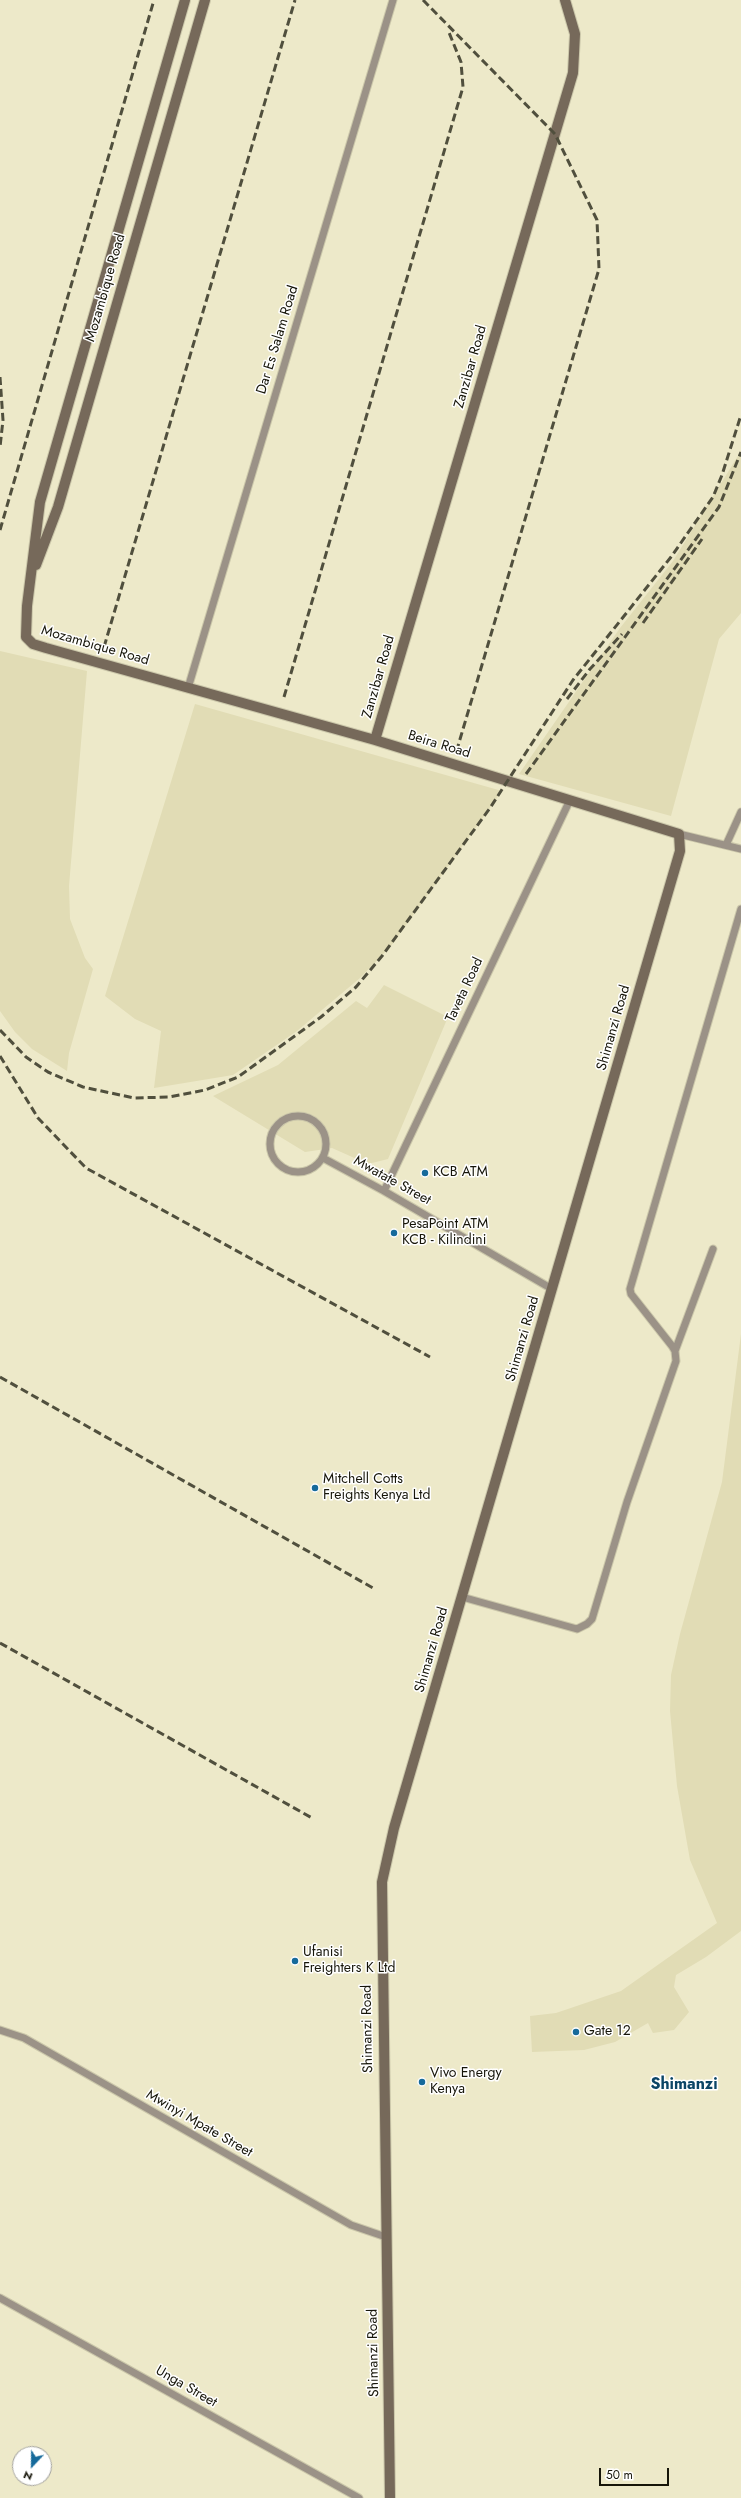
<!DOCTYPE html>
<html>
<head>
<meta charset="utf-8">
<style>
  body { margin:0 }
  #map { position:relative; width:741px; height:2498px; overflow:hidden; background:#ede9c9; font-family:Jost,sans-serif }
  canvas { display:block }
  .north { position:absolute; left:12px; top:2446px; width:40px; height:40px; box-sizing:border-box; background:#fff; border:1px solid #a2a19d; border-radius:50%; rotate:202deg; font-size:11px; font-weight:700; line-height:16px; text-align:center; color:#161509 }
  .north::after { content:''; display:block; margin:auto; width:14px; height:18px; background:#166a9b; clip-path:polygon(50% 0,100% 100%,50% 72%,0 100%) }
  .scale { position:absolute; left:599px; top:2468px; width:70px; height:18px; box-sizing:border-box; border:2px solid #161509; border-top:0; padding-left:5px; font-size:12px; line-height:14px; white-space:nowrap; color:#161509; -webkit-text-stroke:3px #fff; paint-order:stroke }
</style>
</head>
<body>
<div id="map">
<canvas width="741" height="2498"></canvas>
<div class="north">N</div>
<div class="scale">50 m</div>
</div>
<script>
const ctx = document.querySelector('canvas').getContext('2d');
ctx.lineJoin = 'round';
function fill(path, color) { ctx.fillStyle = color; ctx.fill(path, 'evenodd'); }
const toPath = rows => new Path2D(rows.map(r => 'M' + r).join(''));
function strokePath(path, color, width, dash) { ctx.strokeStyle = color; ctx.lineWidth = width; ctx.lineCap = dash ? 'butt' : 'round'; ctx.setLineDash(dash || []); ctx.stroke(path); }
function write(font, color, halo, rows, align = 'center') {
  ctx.font = font + ' Jost,sans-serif'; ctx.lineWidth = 3; ctx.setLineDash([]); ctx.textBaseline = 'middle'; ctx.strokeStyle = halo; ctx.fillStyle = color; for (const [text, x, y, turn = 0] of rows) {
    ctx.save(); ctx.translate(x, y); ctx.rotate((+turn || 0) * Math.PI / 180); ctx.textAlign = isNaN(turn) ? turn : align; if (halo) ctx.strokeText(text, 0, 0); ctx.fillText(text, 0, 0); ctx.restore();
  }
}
const built = toPath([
  [741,451,741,613,719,639,671,816,519,774,620,628,673,561],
  [0,651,87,671,69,886,70,919,85,958,93,969,69,1053,67,1071,32,1049,15,1032,0,1011],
  [195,704,502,791,391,946,360,978,297,1031,233,1075,154,1088,161,1031,135,1019,105,996],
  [384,985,448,1017,388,1159,368,1164,332,1148,305,1152,213,1096,278,1065,356,1001,367,1008],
  [741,1334,741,1931,706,1957,676,1975,674,1987,689,2012,674,2030,653,2033,648,2023,615,2042,584,2050,532,2052,530,2016,556,2013,621,1991,717,1923,690,1860,677,1786,670,1711,671,1675,680,1634,722,1482]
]);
const street = toPath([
  [188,688,393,0],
  [679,834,741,849],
  [726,845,741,812],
  '270 1144a28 28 0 1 1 56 0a28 28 0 1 1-56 0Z',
  [323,1158,384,1191,552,1289],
  [384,1191,570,800],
  [675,1351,713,1249],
  [462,1597,577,1629,587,1624,592,1619,627,1502,676,1361,675,1351,672,1346,631,1294,630,1289,741,909],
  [0,2030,24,2038,351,2225,386,2237],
  [0,2298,359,2498]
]);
const secondary = toPath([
  [185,0,40,502,27,606,26,637,33,644,46,648,375,740,679,834,680,851,394,1828,382,1882,390,2498],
  [36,565,58,507,205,0],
  [375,740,573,73,575,34,565,0]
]);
const rail = toPath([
  [423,0,555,134,597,220,599,269,458,746],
  [0,377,3,420,0,447],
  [0,530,154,0],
  [643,623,702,539],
  [104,647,295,0],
  [284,697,463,87,461,62,448,30],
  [567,699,590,669,622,634],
  [526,774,719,507,741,452],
  [0,1030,26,1057,48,1072,83,1087,134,1098,169,1097,205,1090,238,1077,321,1017,356,987,382,956,490,808,573,680,671,557,713,497,722,475,741,415],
  [0,1056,38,1118,86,1168,430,1357],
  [0,1377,373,1588],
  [0,1643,312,1818]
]);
const markers = [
  [425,1173,4,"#166a9b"],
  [394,1233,4,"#166a9b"],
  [315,1488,4,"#166a9b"],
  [295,1961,4,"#166a9b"],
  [576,2032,4,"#166a9b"],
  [422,2082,4,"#166a9b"]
];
const streetNames = [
  ["Mozambique Road",106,288,-74],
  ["Dar Es Salam Road",278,340,-73],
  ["Zanzibar Road",471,367,-74],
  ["Mozambique Road",95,646,16],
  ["Zanzibar Road",379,677,-74],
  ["Beira Road",439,745,17],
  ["Taveta Road",465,990,-65],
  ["Shimanzi Road",614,1028,-74],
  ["Mwatate Street",392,1181,29],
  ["Shimanzi Road",523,1339,-74],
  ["Shimanzi Road",432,1650,-74],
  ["Shimanzi Road",368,2029,-91],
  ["Mwinyi Mpate Street",199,2124,30],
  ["Shimanzi Road",374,2353,-91],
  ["Unga Street",186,2387,30]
];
const poiNames = [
  ["KCB ATM",433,1173],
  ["PesaPoint ATM",402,1225],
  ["KCB - Kilindini",402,1241],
  ["Mitchell Cotts",323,1480],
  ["Freights Kenya Ltd",323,1496],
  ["Ufanisi",303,1953],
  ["Freighters K Ltd",303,1969],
  ["Gate 12",584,2032],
  ["Vivo Energy",430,2074],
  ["Kenya",430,2090]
];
const quarterNames = [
  ["Shimanzi",684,2085]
];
fill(built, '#e1dcb5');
strokePath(street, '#cbc7aa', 9);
strokePath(secondary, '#cbc7aa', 12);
strokePath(street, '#9b9287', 7);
strokePath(secondary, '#76695a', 10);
strokePath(rail, '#504f3d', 3, [8, 4]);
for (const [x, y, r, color] of markers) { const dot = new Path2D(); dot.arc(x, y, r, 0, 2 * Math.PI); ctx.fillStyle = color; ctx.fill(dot); strokePath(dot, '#fff', 1.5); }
write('14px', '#161509', '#fff', streetNames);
write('14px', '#161509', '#fff', poiNames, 'left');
write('bold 16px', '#0b4566', '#fff', quarterNames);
</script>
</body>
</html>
